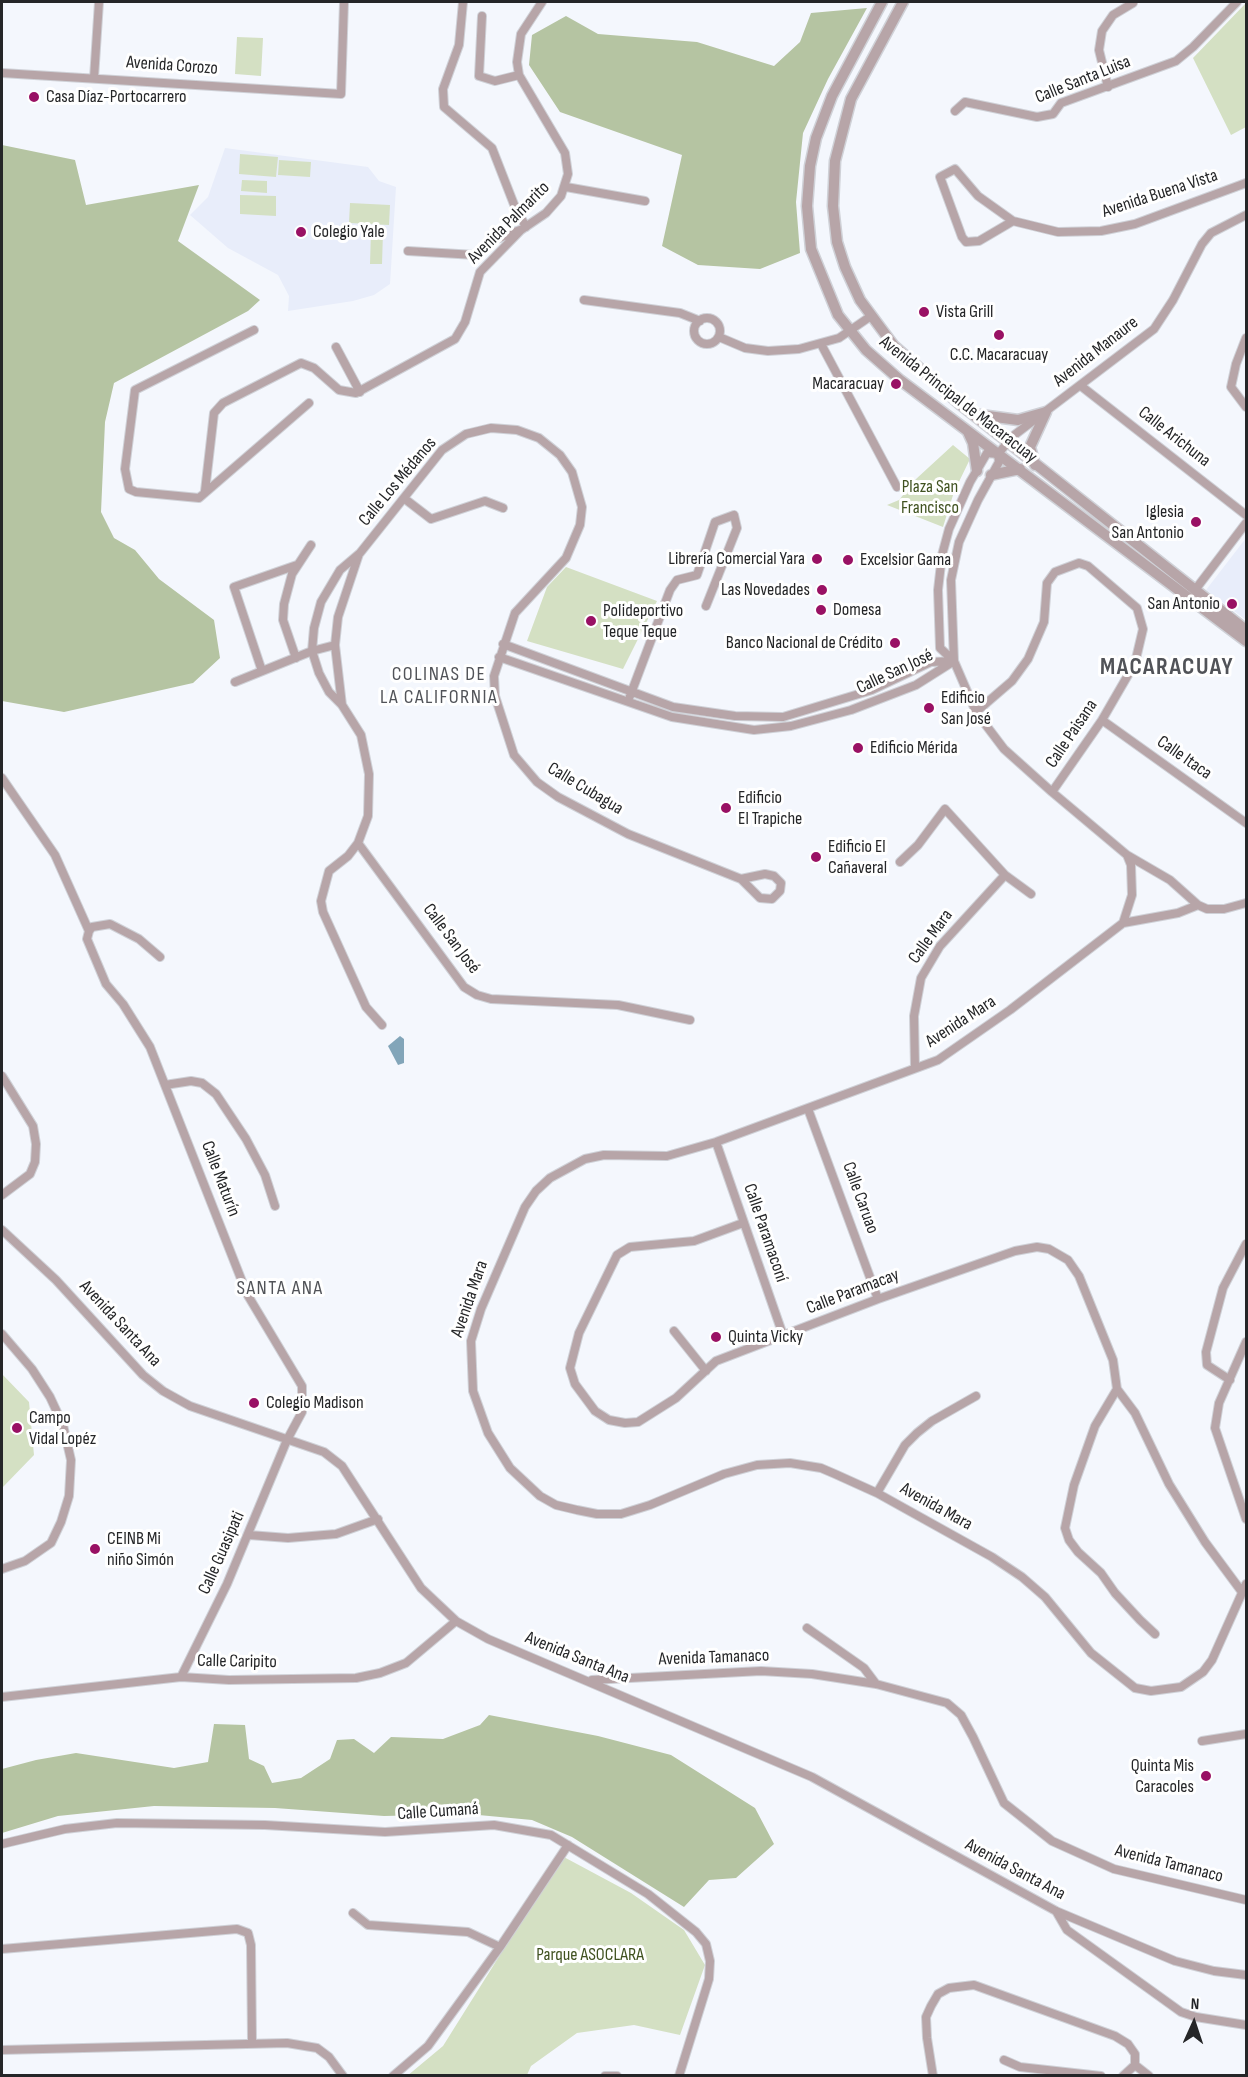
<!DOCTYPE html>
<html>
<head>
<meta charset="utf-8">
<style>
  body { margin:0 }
  #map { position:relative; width:1248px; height:2077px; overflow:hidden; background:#f4f7fd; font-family:"Sofia Sans Condensed",sans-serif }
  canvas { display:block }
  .frame { position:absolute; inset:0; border:3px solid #252628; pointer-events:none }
  .north { position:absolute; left:1164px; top:1993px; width:60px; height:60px; -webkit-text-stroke:4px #fff; paint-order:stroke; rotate:3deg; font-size:16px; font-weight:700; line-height:24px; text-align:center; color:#252628 }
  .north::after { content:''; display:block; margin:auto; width:21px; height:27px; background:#252628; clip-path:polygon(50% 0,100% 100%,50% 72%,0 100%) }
</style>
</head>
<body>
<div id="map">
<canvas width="1248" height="2077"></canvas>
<div class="frame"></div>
<div class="north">N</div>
</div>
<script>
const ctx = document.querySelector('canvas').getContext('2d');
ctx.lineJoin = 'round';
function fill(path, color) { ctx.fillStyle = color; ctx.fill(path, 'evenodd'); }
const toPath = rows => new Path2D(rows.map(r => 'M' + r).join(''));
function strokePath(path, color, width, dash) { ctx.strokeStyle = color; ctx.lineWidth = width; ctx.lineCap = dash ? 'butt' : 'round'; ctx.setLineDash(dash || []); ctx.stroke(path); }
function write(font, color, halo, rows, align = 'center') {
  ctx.font = font + ' "Sofia Sans Condensed",sans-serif'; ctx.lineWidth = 6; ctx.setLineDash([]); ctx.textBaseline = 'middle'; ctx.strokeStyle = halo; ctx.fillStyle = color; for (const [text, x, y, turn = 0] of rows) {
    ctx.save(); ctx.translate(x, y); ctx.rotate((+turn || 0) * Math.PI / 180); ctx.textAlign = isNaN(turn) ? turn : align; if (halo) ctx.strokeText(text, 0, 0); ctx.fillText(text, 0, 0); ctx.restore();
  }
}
const built = toPath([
  [225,148,368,167,379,181,396,187,390,284,374,295,353,301,288,311,289,296,278,275,228,248,190,215,208,197],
  [1246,538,1246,620,1206,590]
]);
const green = toPath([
  [1246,3,1246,127,1231,135,1193,58],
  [237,37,263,38,261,76,235,74],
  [240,154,278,157,276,177,239,174],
  [279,160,311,162,310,177,278,175],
  [242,180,267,181,267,193,241,191],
  [240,195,276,196,276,216,240,214],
  [350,203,390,205,389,225,349,223],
  [371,231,383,232,382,264,370,264],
  [953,445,970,459,954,492,943,527,887,505,899,500,916,479],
  [566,567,657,601,623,669,527,641,547,587],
  [2,1374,29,1402,34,1455,2,1488],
  [562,1856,631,1893,684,1930,705,1965,680,2035,634,2025,577,2033,531,2066,527,2075,407,2076,443,2046]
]);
const forest = toPath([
  [867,8,828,79,803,133,796,202,800,253,760,269,698,265,662,246,682,155,560,112,529,65,532,35,566,16,598,34,697,42,774,66,800,42,811,13],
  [2,145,75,160,86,205,199,185,178,241,260,300,248,311,114,383,105,422,101,512,114,538,135,550,159,579,214,620,220,658,193,683,64,712,2,701],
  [489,1715,598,1736,671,1755,755,1808,774,1844,736,1878,709,1880,684,1907,572,1837,532,1820,468,1814,384,1816,275,1808,154,1806,58,1816,2,1833,2,1769,36,1760,76,1753,174,1768,208,1762,214,1724,245,1725,249,1759,264,1766,272,1783,301,1778,330,1759,337,1740,354,1739,374,1753,391,1737,443,1739,480,1725]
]);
const water = toPath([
  [400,1036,404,1039,404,1063,398,1065,388,1046]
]);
const minor = toPath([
  [463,2,459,45,443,89,444,107,492,148,515,207,526,227],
  [482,16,479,76,495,81,519,75],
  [2,73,341,94,344,2],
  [94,78,99,2],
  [1108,87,1099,50,1102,31,1113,15,1133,3],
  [955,111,965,102,1037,117,1053,114,1061,103,1176,61,1193,47,1237,2],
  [566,187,645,201],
  [1013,221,979,241,966,242,962,237,940,177,955,169,978,196,1013,221,1058,232,1101,231,1135,224,1246,183],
  [408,251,475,255,494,240,520,230],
  [584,300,680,313,700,321],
  '694 331a13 13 0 1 1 26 0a13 13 0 1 1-26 0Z',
  [254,330,135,390,125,469,129,489,136,492,199,498,309,403],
  [719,337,745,348,768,351,799,349,839,338,871,316],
  [1246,338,1236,364,1231,387,1246,407],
  [821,344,897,487],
  [336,347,360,392],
  [1081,386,1246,515],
  [998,454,999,462,978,500,959,542,951,580,954,661,976,712,1004,749,1052,792,1127,855,1170,880,1198,905,1207,909,1224,909,1246,903],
  [998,454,1013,436,1154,329,1173,300,1202,244,1211,233,1246,215],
  [205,491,214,413,223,403,301,363,314,368,339,390,356,393,455,339,465,322,480,272,521,230,546,213,561,196,568,174,565,153,519,75,517,62,521,34,542,2],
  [405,499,431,519,485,501,503,508],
  [1195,590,1246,523],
  [503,644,673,707,735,716,783,717,872,690,931,662,953,661],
  [499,657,672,717,754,730,791,726,851,710,916,685,954,661],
  [296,658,283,620,284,604,292,574,311,545],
  [954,661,940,648,938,590,942,555,949,529,970,482,987,453,998,454],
  [262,671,234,587,297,565],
  [235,682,312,651,335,645],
  [630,696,670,590,677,580,697,575,715,522,734,515,737,528,706,606],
  [342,705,335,645,338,617,359,554],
  [976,712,1012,681,1028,659,1044,622,1047,583,1055,572,1079,563,1088,566,1137,608,1143,629,1135,663,1102,720,1052,792],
  [1102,720,1246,823],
  [2,778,55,855,89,931,87,939,106,984,123,1004,150,1047,247,1294,302,1386,302,1412,287,1440,227,1584,181,1677],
  [358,843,464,987,477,995,491,999,618,1005,690,1020],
  [1127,855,1131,865,1132,895,1123,923,1010,1010,938,1060,716,1142,667,1156,604,1155,585,1159,550,1178,536,1191,525,1207,481,1309,471,1341,473,1391,488,1433,510,1468,540,1496,556,1505,577,1510,597,1514,621,1514,650,1505,724,1474,757,1465,790,1463,821,1468,835,1474,877,1493,992,1557,1022,1577,1045,1597,1091,1653,1135,1688,1151,1691,1181,1687,1203,1672,1212,1660,1246,1584],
  [900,862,918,845,945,809,1005,875,1031,894],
  [1123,923,1178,913,1198,905],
  [89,931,92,927,110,924,139,939,160,957],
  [382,1025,366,1007,323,912,321,901,329,871,348,856,358,843,368,816,369,774,361,735,342,705,329,692,319,673,312,651,314,628,321,602,340,570,360,553,442,450,466,434,491,428,517,430,539,438,560,455,572,472,582,507,580,525,566,558,515,613,494,676,495,696,514,755,537,782,558,797,628,834,741,879,760,898,772,899,780,891,781,883,774,876,765,874,741,879],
  [915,1068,914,1016,921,978,940,946,1005,875],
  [2,1076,33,1126,36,1144,35,1162,30,1174,2,1195],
  [165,1085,191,1081,202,1083,216,1094,246,1139,265,1175,275,1206],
  [808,1109,878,1299],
  [716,1142,783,1335],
  [743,1223,694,1241,630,1247,617,1255,579,1333,570,1368,575,1384,595,1411,609,1420,625,1423,638,1422,676,1398,716,1361,878,1299,1015,1251,1037,1247,1049,1249,1068,1260,1079,1276,1113,1360,1117,1389,1135,1413,1169,1484,1205,1542,1242,1592],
  [2,1230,56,1280,143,1375,163,1391,190,1406,324,1452,342,1466,421,1588,456,1621,488,1639,812,1777,1056,1911,1175,1961,1214,1971,1246,1975],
  [674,1331,706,1371],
  [2,1334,32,1369,50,1397,63,1425,71,1460,69,1496,61,1522,51,1543,25,1561,2,1569],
  [1246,1342,1219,1403,1215,1428,1246,1519],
  [1230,1380,1207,1365,1206,1352,1223,1288,1246,1244],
  [1117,1389,1095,1426,1074,1485,1065,1528,1069,1540,1078,1552,1101,1573,1115,1593,1140,1620,1155,1634],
  [877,1493,905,1445,917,1433,932,1421,976,1396],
  [249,1535,288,1538,336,1534,378,1519],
  [807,1628,864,1668,876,1684],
  [592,1680,761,1671,812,1674,876,1684,947,1703,961,1715,973,1737,1004,1803,1052,1841,1114,1869,1246,1900],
  [2,1697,181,1677,229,1680,356,1678,380,1673,406,1663,456,1621],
  [1202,1741,1246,1734],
  [2,1844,65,1829,117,1823,265,1825,385,1832,494,1825,551,1835,648,1894,696,1932,706,1944,710,1961,709,1979,679,2076],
  [1056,1911,1067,1930,1181,2012,1196,2017,1246,2025],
  [353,1913,368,1925,468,1932,500,1947],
  [2,1949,237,1929,248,1933,251,1945,252,2042],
  [2,2050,287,2043,317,2048,329,2057,343,2076],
  [1004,2060,1020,2067,1101,2076],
  [1135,2065,1149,2076],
  [393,2076,428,2046,500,1947,568,1845],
  [605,2076,617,2076],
  [933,2076,927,2038,926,2017,931,2006,938,1994,949,1988,974,1985,1115,2036,1128,2044,1135,2054,1135,2065,1123,2076]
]);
const tertiary = toPath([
  [882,2,832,96,816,138,810,166,807,206,811,249,838,315,866,350,900,380,1246,641],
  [903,2,851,99,835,161,833,206,837,242,845,267,860,300,894,346,961,405,1246,630],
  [973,414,1018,420,1046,412],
  [968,432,973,443,977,471],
  [1035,465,1030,447,1046,412],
  [991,475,1020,469]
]);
const markers = [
  [34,97,6,"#991164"],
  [301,232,6,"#991164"],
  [924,312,6,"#991164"],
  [999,335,6,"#991164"],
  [896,384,6,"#991164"],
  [1196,522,6,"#991164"],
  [817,559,6,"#991164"],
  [848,560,6,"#991164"],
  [822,590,6,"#991164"],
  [1232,604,6,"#991164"],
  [821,610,6,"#991164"],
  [591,621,6,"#991164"],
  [895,643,6,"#991164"],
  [929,708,6,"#991164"],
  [858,748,6,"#991164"],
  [726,808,6,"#991164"],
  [816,857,6,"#991164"],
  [716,1337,6,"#991164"],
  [254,1403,6,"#991164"],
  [17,1428,6,"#991164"],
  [95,1549,6,"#991164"],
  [1206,1776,6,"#991164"]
];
const streetNames = [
  ["Avenida Corozo",172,66,4],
  ["Calle Santa Luisa",1083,80,-22],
  ["Avenida Buena Vista",1160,194,-18],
  ["Avenida Palmarito",509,223,-45],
  ["Avenida Manaure",1096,352,-38],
  ["Avenida Principal de Macaracuay",958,400,38],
  ["Calle Arichuna",1174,437,38],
  ["Calle Los Médanos",398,482,-50],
  ["Calle San José",895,672,-25],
  ["Calle Paisana",1072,734,-56],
  ["Calle Itaca",1184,758,35],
  ["Calle Cubagua",585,789,31],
  ["Calle Mara",931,937,-54],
  ["Calle San José",451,939,53],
  ["Avenida Mara",961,1022,-33],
  ["Calle Maturín",220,1179,69],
  ["Calle Caruao",860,1198,70],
  ["Calle Paramaconí",765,1233,71],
  ["Calle Paramacay",853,1292,-21],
  ["Avenida Mara",470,1299,-71],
  ["Avenida Santa Ana",120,1324,47],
  ["Avenida Mara",936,1507,29],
  ["Calle Guasipati",222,1553,-66],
  ["Avenida Santa Ana",577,1658,22],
  ["Avenida Tamanaco",714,1658,-2],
  ["Calle Caripito",237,1662,1],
  ["Calle Cumaná",438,1812,-4],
  ["Avenida Tamanaco",1169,1864,14],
  ["Avenida Santa Ana",1015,1870,28]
];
const poiNames = [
  ["Casa Díaz-Portocarrero",46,97],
  ["Colegio Yale",313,232],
  ["Vista Grill",936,312],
  ["C.C. Macaracuay",999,355,"center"],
  ["Macaracuay",884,384,"right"],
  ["Iglesia",1184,512,"right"],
  ["San Antonio",1184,533,"right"],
  ["Librería Comercial Yara",805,559,"right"],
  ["Excelsior Gama",860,560],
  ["Las Novedades",810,590,"right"],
  ["San Antonio",1220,604,"right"],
  ["Domesa",833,610],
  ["Polideportivo",603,611],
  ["Teque Teque",603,632],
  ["Banco Nacional de Crédito",883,643,"right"],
  ["Edificio",941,698],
  ["San José",941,719],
  ["Edificio Mérida",870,748],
  ["Edificio",738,798],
  ["El Trapiche",738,819],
  ["Edificio El",828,847],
  ["Cañaveral",828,868],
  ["Quinta Vicky",728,1337],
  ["Colegio Madison",266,1403],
  ["Campo",29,1418],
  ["Vidal Lopéz",29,1439],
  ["CEINB Mi",107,1539],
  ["niño Simón",107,1560],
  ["Quinta Mis",1194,1766,"right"],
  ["Caracoles",1194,1787,"right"]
];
const parkNames = [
  ["Plaza San",930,487],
  ["Francisco",930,508],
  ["Parque ASOCLARA",590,1955]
];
const neighbourhoodNames = [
  ["COLINAS DE",439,675],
  ["LA CALIFORNIA",439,698],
  ["SANTA ANA",280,1289]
];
const districtNames = [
  ["MACARACUAY",1167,668]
];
fill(built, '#e8edfa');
fill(green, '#d4e0c3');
fill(forest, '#b5c4a2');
fill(water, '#82a5b9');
strokePath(minor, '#cfd1d7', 10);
strokePath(tertiary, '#cfd1d7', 13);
strokePath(minor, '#b7a5a8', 8);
strokePath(tertiary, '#b7a5a8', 10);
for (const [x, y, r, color] of markers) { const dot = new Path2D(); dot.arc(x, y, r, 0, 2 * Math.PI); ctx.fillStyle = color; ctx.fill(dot); strokePath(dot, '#fff', 2); }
write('18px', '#252628', '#fff', streetNames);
write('18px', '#252628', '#fff', poiNames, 'left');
write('18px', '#405220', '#fff', parkNames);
ctx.letterSpacing = '1.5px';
write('20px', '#515358', '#fff', neighbourhoodNames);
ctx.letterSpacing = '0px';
ctx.letterSpacing = '1.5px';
write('bold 24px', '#515358', '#fff', districtNames);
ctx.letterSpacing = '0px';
</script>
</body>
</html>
